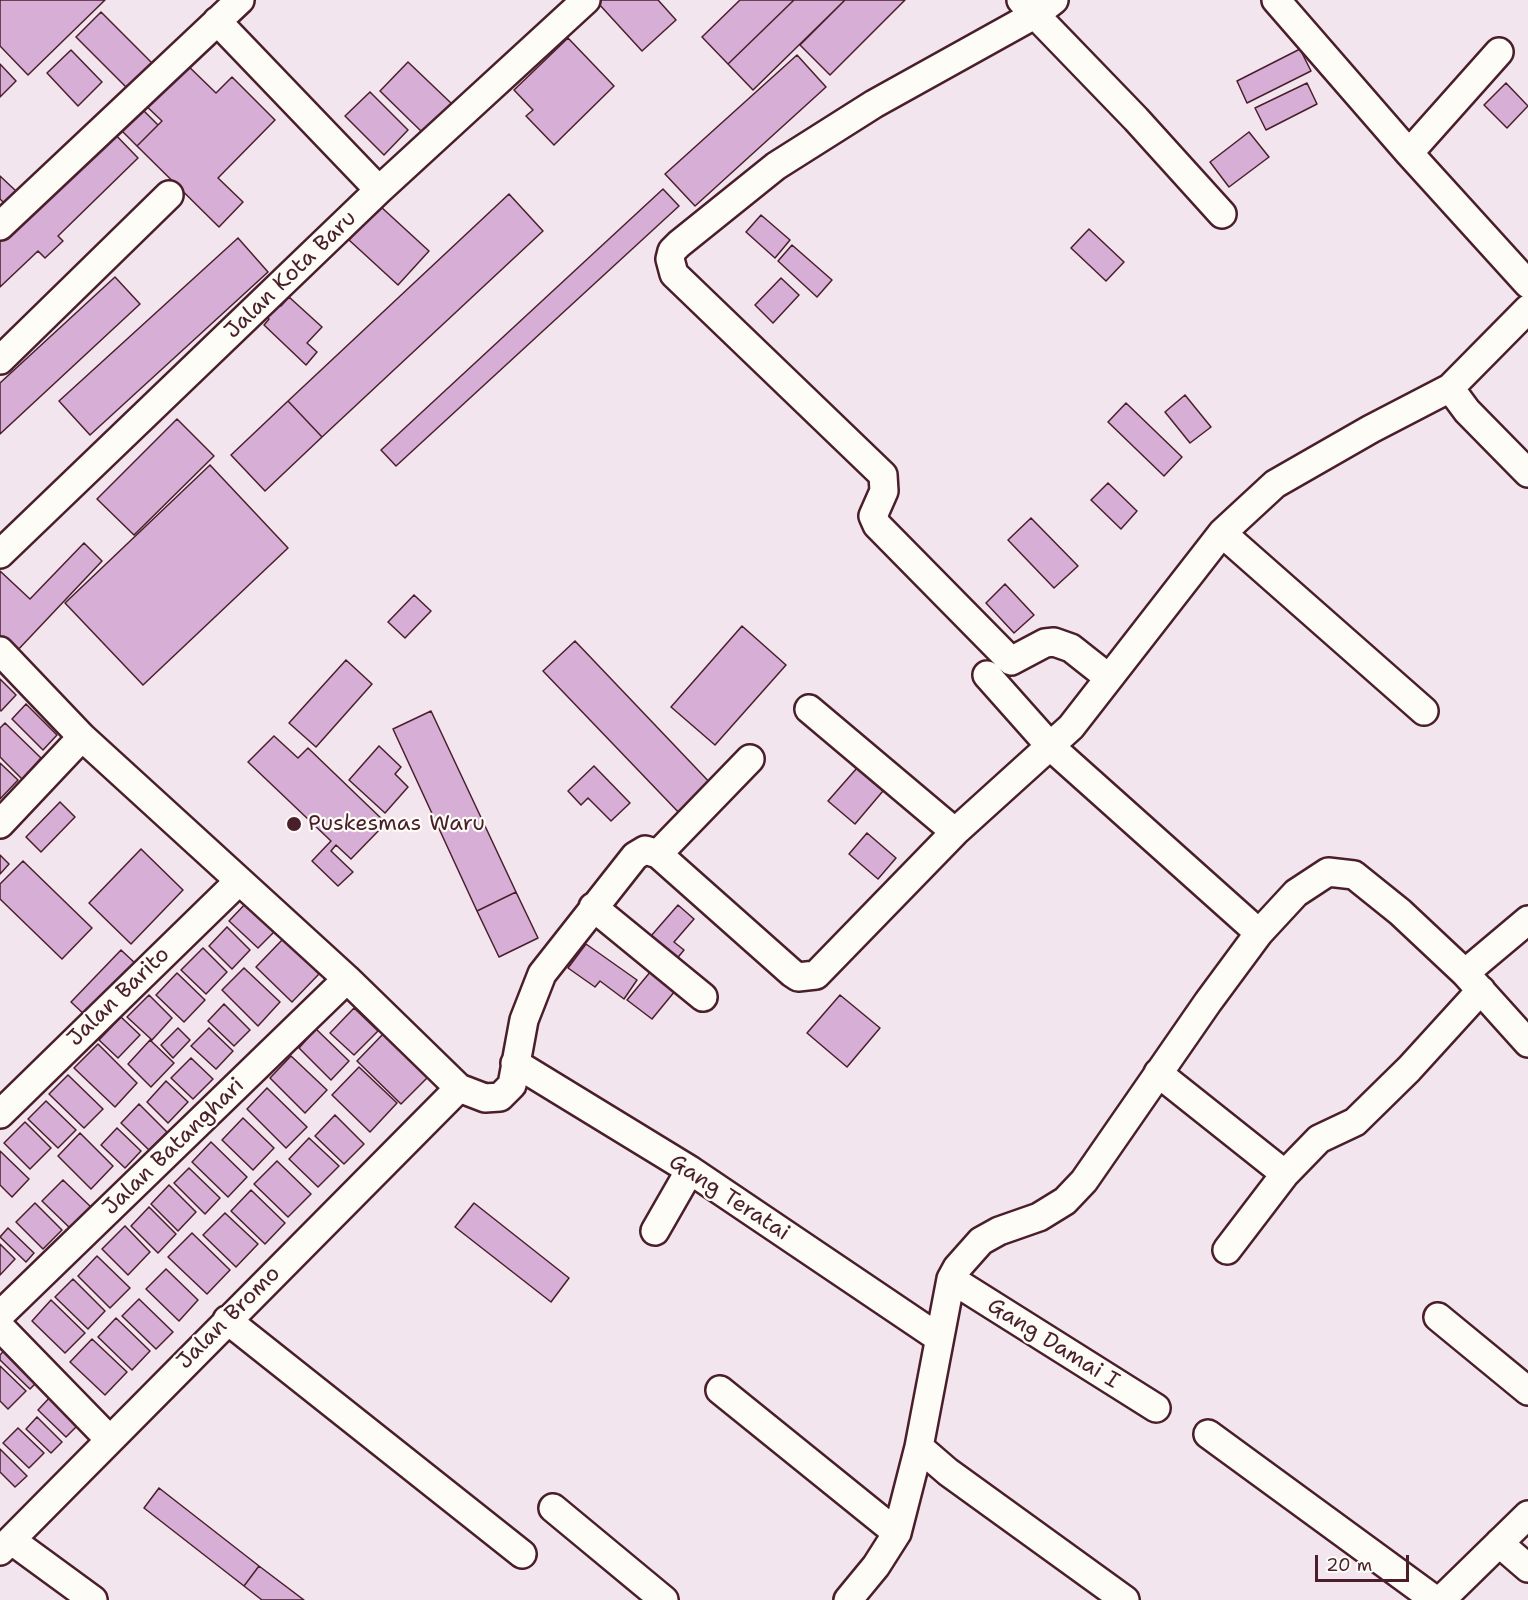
<!DOCTYPE html>
<html>
<head>
<meta charset="utf-8">
<style>
  body { margin:0 }
  #map { position:relative; width:1528px; height:1600px; overflow:hidden; background:#f2e5ed; font-family:"Shantell Sans",sans-serif }
  canvas { display:block }
  .scale { position:absolute; left:1315px; top:1555px; width:94px; height:27px; box-sizing:border-box; border:3px solid #4a1f2b; border-top:0; padding-left:8px; font-size:18px; line-height:21px; white-space:nowrap; color:#4a1f2b; -webkit-text-stroke:4px #fdfcf7; paint-order:stroke }
</style>
</head>
<body>
<div id="map">
<canvas width="1528" height="1600"></canvas>
<div class="scale">20 m</div>
</div>
<script>
const ctx = document.querySelector('canvas').getContext('2d');
ctx.lineJoin = 'round';
function fill(path, color) { ctx.fillStyle = color; ctx.fill(path, 'evenodd'); }
const toPath = rows => new Path2D(rows.map(r => 'M' + r).join(''));
function strokePath(path, color, width, dash) { ctx.strokeStyle = color; ctx.lineWidth = width; ctx.lineCap = dash ? 'butt' : 'round'; ctx.setLineDash(dash || []); ctx.stroke(path); }
function write(font, color, halo, rows, align = 'center') {
  ctx.font = font + ' "Shantell Sans",sans-serif'; ctx.lineWidth = 4.5; ctx.setLineDash([]); ctx.textBaseline = 'middle'; ctx.strokeStyle = halo; ctx.fillStyle = color; for (const [text, x, y, turn = 0] of rows) {
    ctx.save(); ctx.translate(x, y); ctx.rotate((+turn || 0) * Math.PI / 180); ctx.textAlign = isNaN(turn) ? turn : align; if (halo) ctx.strokeText(text, 0, 0); ctx.fillText(text, 0, 0); ctx.restore();
  }
}
const building = toPath([
  [0,0,105,0,28,75,0,46,0,0],
  [602,0,658,0,676,20,642,51,598,3,602,0],
  [740,0,794,0,728,64,702,37,740,0],
  [794,0,845,0,753,90,728,64,794,0],
  [845,0,905,0,830,75,800,45,845,0],
  [101,12,152,63,127,88,76,37,101,12],
  [568,38,614,86,554,145,526,116,533,110,514,90,568,38],
  [1300,49,1311,71,1247,103,1237,81,1300,49],
  [71,50,102,82,78,106,47,73,71,50],
  [797,55,826,87,695,206,665,174,797,55],
  [182,60,216,93,232,77,275,120,218,178,243,202,219,227,137,146,162,121,141,101,182,60],
  [408,62,452,104,424,134,380,91,408,62],
  [0,64,16,81,0,97,0,64],
  [1307,83,1317,104,1266,130,1255,108,1307,83],
  [1506,83,1528,106,1507,128,1484,105,1506,83],
  [370,92,408,130,384,155,345,116,370,92],
  [139,106,158,125,137,146,118,127,139,106],
  [109,128,138,158,58,236,63,241,45,258,38,251,0,287,0,233,109,128],
  [1249,132,1269,157,1229,187,1210,162,1249,132],
  [0,176,16,191,4,203,0,199,0,176],
  [663,189,679,206,396,466,381,450,663,189],
  [509,194,543,231,322,437,288,401,509,194],
  [380,206,429,251,398,285,349,240,380,206],
  [761,215,790,240,775,258,746,232,761,215],
  [1089,229,1124,262,1106,281,1071,248,1089,229],
  [238,238,268,272,90,435,59,401,238,238],
  [792,245,832,280,817,297,778,261,792,245],
  [115,277,140,304,0,434,0,383,115,277],
  [781,278,799,295,773,323,755,305,781,278],
  [289,297,322,327,307,343,317,352,306,365,264,325,269,319,265,315,277,302,281,306,289,297],
  [1185,395,1211,427,1190,443,1165,412,1185,395],
  [288,401,322,437,265,491,231,455,288,401],
  [1126,403,1182,457,1164,476,1108,422,1126,403],
  [177,419,214,456,134,535,97,499,177,419],
  [210,465,288,548,143,685,65,603,210,465],
  [1108,483,1137,511,1121,529,1091,500,1108,483],
  [1031,518,1078,566,1054,588,1008,540,1031,518],
  [84,543,102,561,15,653,0,638,0,571,30,599,84,543],
  [1005,584,1034,615,1014,633,986,603,1005,584],
  [414,595,431,611,405,638,388,622,414,595],
  [742,626,786,665,715,745,671,707,742,626],
  [575,641,715,788,684,818,543,671,575,641],
  [346,660,372,684,316,747,289,723,346,660],
  [0,679,16,695,1,711,0,710,0,679],
  [26,704,57,735,43,750,12,719,26,704],
  [431,711,516,892,477,911,393,729,431,711],
  [5,723,41,758,22,779,0,757,0,728,5,723],
  [274,736,298,758,308,748,386,823,351,859,336,845,331,851,353,872,338,886,312,861,331,841,248,762,274,736],
  [379,746,401,767,395,774,408,787,385,813,349,780,379,746],
  [0,763,18,780,0,799,0,763],
  [594,766,630,803,611,821,588,798,581,805,568,791,594,766],
  [857,768,883,791,855,824,828,801,857,768],
  [60,802,75,817,41,852,26,837,60,802],
  [867,833,896,858,878,879,849,854,867,833],
  [141,849,183,890,131,944,89,903,141,849],
  [0,855,9,864,0,874,0,855],
  [23,861,92,928,62,959,0,899,0,884,23,861],
  [516,892,538,938,499,957,477,911,516,892],
  [248,901,277,929,258,948,229,921,248,901],
  [678,905,694,919,674,942,684,950,670,967,644,944,678,905],
  [227,927,250,950,232,969,209,946,227,927],
  [283,939,319,974,292,1002,256,967,283,939],
  [586,944,637,980,624,999,600,981,595,987,568,968,586,944],
  [203,948,227,972,206,994,181,970,203,948],
  [121,950,136,964,86,1016,71,1002,121,950],
  [244,968,280,1002,258,1026,222,990,244,968],
  [651,971,675,991,652,1019,627,1000,651,971],
  [177,973,205,1000,184,1022,156,995,177,973],
  [149,995,172,1018,152,1040,127,1017,149,995],
  [840,995,880,1028,847,1067,807,1033,840,995],
  [224,1004,250,1030,234,1046,208,1021,224,1004],
  [354,1008,378,1031,354,1055,330,1033,354,1008],
  [121,1017,140,1035,118,1058,99,1040,121,1017],
  [178,1028,190,1040,173,1058,161,1045,178,1028],
  [209,1028,233,1051,216,1069,191,1046,209,1028],
  [316,1029,349,1061,331,1080,299,1048,316,1029],
  [384,1033,429,1076,401,1104,357,1061,384,1033],
  [150,1040,174,1063,151,1087,128,1064,150,1040],
  [98,1044,137,1083,115,1107,74,1068,98,1044],
  [291,1056,327,1090,305,1113,270,1078,291,1056],
  [191,1058,213,1079,193,1099,171,1078,191,1058],
  [359,1067,397,1103,370,1132,332,1095,359,1067],
  [68,1075,103,1109,84,1128,49,1094,68,1075],
  [166,1081,188,1102,168,1123,147,1102,166,1081],
  [267,1088,307,1127,286,1148,247,1109,267,1088],
  [46,1101,76,1130,58,1148,28,1119,46,1101],
  [139,1104,167,1132,149,1150,121,1123,139,1104],
  [335,1115,364,1144,344,1164,315,1136,335,1115],
  [243,1118,274,1148,253,1170,222,1140,243,1118],
  [25,1122,51,1148,30,1169,4,1143,25,1122],
  [117,1128,141,1151,125,1168,101,1145,117,1128],
  [80,1133,113,1166,91,1189,58,1156,80,1133],
  [309,1138,339,1166,318,1187,289,1159,309,1138],
  [211,1142,247,1177,228,1197,192,1162,211,1142],
  [0,1151,29,1179,12,1197,0,1185,0,1151],
  [277,1161,311,1194,288,1217,254,1184,277,1161],
  [189,1168,220,1198,205,1214,174,1183,189,1168],
  [63,1180,93,1209,72,1230,42,1201,63,1180],
  [169,1185,196,1212,178,1231,151,1204,169,1185],
  [251,1190,285,1223,265,1244,231,1211,251,1190],
  [35,1203,62,1230,43,1249,16,1222,35,1203],
  [474,1203,569,1278,551,1302,455,1227,474,1203],
  [149,1207,176,1234,158,1253,131,1226,149,1207],
  [225,1213,258,1244,236,1267,203,1235,225,1213],
  [125,1226,150,1252,128,1275,102,1249,125,1226],
  [8,1228,34,1253,26,1262,0,1237,8,1228],
  [192,1233,230,1270,207,1294,168,1257,192,1233],
  [0,1244,15,1259,0,1275,0,1244],
  [97,1256,130,1288,110,1308,78,1276,97,1256],
  [166,1269,198,1300,179,1321,146,1289,166,1269],
  [73,1279,105,1311,88,1329,55,1297,73,1279],
  [139,1299,173,1332,156,1349,122,1316,139,1299],
  [51,1300,85,1333,65,1353,32,1321,51,1300],
  [116,1318,150,1351,132,1370,98,1337,116,1318],
  [92,1339,127,1372,105,1395,70,1362,92,1339],
  [9,1345,42,1377,30,1389,0,1360,0,1355,9,1345],
  [0,1366,26,1391,8,1409,0,1401,0,1366],
  [52,1395,81,1422,66,1437,38,1410,52,1395],
  [37,1417,62,1442,51,1453,26,1429,37,1417],
  [18,1428,44,1453,29,1468,3,1443,18,1428],
  [0,1449,27,1476,15,1487,0,1472,0,1449],
  [159,1488,259,1566,244,1586,144,1508,159,1488],
  [259,1566,304,1600,262,1600,244,1586,259,1566]
]);
const minor = toPath([
  [1021,0,1136,119,1222,214],
  [1054,0,1036,14,874,104,776,166,679,244,672,251,670,259,674,274,883,475,884,491,873,516,877,525,1011,661,1045,643,1054,642,1071,648,1109,678],
  [1276,0,1409,153,1528,284],
  [217,21,379,190],
  [1409,153,1499,52],
  [0,226,240,0],
  [0,360,169,195],
  [1450,388,1467,411,1528,473],
  [1222,533,1424,711],
  [0,554,379,190,586,0],
  [0,651,82,737,347,979,459,1088,485,1098,500,1097,512,1085,524,1020,542,974,635,856,645,850,658,854,792,973,798,977,816,975,955,832,1071,727,1222,533,1275,484,1371,429,1450,388,1528,309],
  [987,675,1051,747,1259,933],
  [809,709,955,832],
  [0,824,82,737],
  [658,854,750,759],
  [593,907,703,997],
  [1465,973,1528,920],
  [515,1063,690,1170,939,1338],
  [1158,1073,1285,1174],
  [0,1114,239,881],
  [655,1231,690,1170],
  [1227,1250,1285,1174,1319,1139,1355,1122,1409,1069,1481,990],
  [951,1279,1156,1408],
  [0,1315,347,979],
  [1438,1317,1528,1391],
  [227,1320,522,1554],
  [0,1327,109,1439],
  [720,1390,897,1533],
  [1208,1434,1435,1600],
  [919,1447,948,1472,1125,1600],
  [553,1508,664,1600],
  [11,1540,93,1600],
  [1499,1543,1528,1568],
  [0,1551,459,1088],
  [848,1600,876,1566,897,1533,919,1447,951,1279,957,1268,981,1241,999,1231,1039,1217,1065,1201,1084,1181,1208,1002,1259,933,1296,893,1328,872,1354,875,1400,912,1465,973,1528,1043],
  [1441,1600,1528,1515]
]);
const markers = [
  [294,824,8,"#4a1f2b"]
];
const streetNames = [
  ["Jalan Kota Baru",291,275,-44],
  ["Jalan Barito",119,997,-44],
  ["Jalan Batanghari",174,1147,-44],
  ["Gang Teratai",729,1198,33],
  ["Jalan Bromo",229,1318,-45],
  ["Gang Damai I",1053,1344,32]
];
const poiNames = [
  ["Puskesmas Waru",308,824]
];
fill(building, '#d7aed5');
strokePath(building, '#4a1f2b', 1.5);
strokePath(minor, '#4a1f2b', 32);
strokePath(minor, '#fdfcf7', 27);
for (const [x, y, r, color] of markers) { const dot = new Path2D(); dot.arc(x, y, r, 0, 2 * Math.PI); ctx.fillStyle = color; ctx.fill(dot); strokePath(dot, '#fdfcf7', 2); }
write('22px', '#4a1f2b', '#fdfcf7', streetNames);
write('22px', '#4a1f2b', '#fdfcf7', poiNames, 'left');
</script>
</body>
</html>
